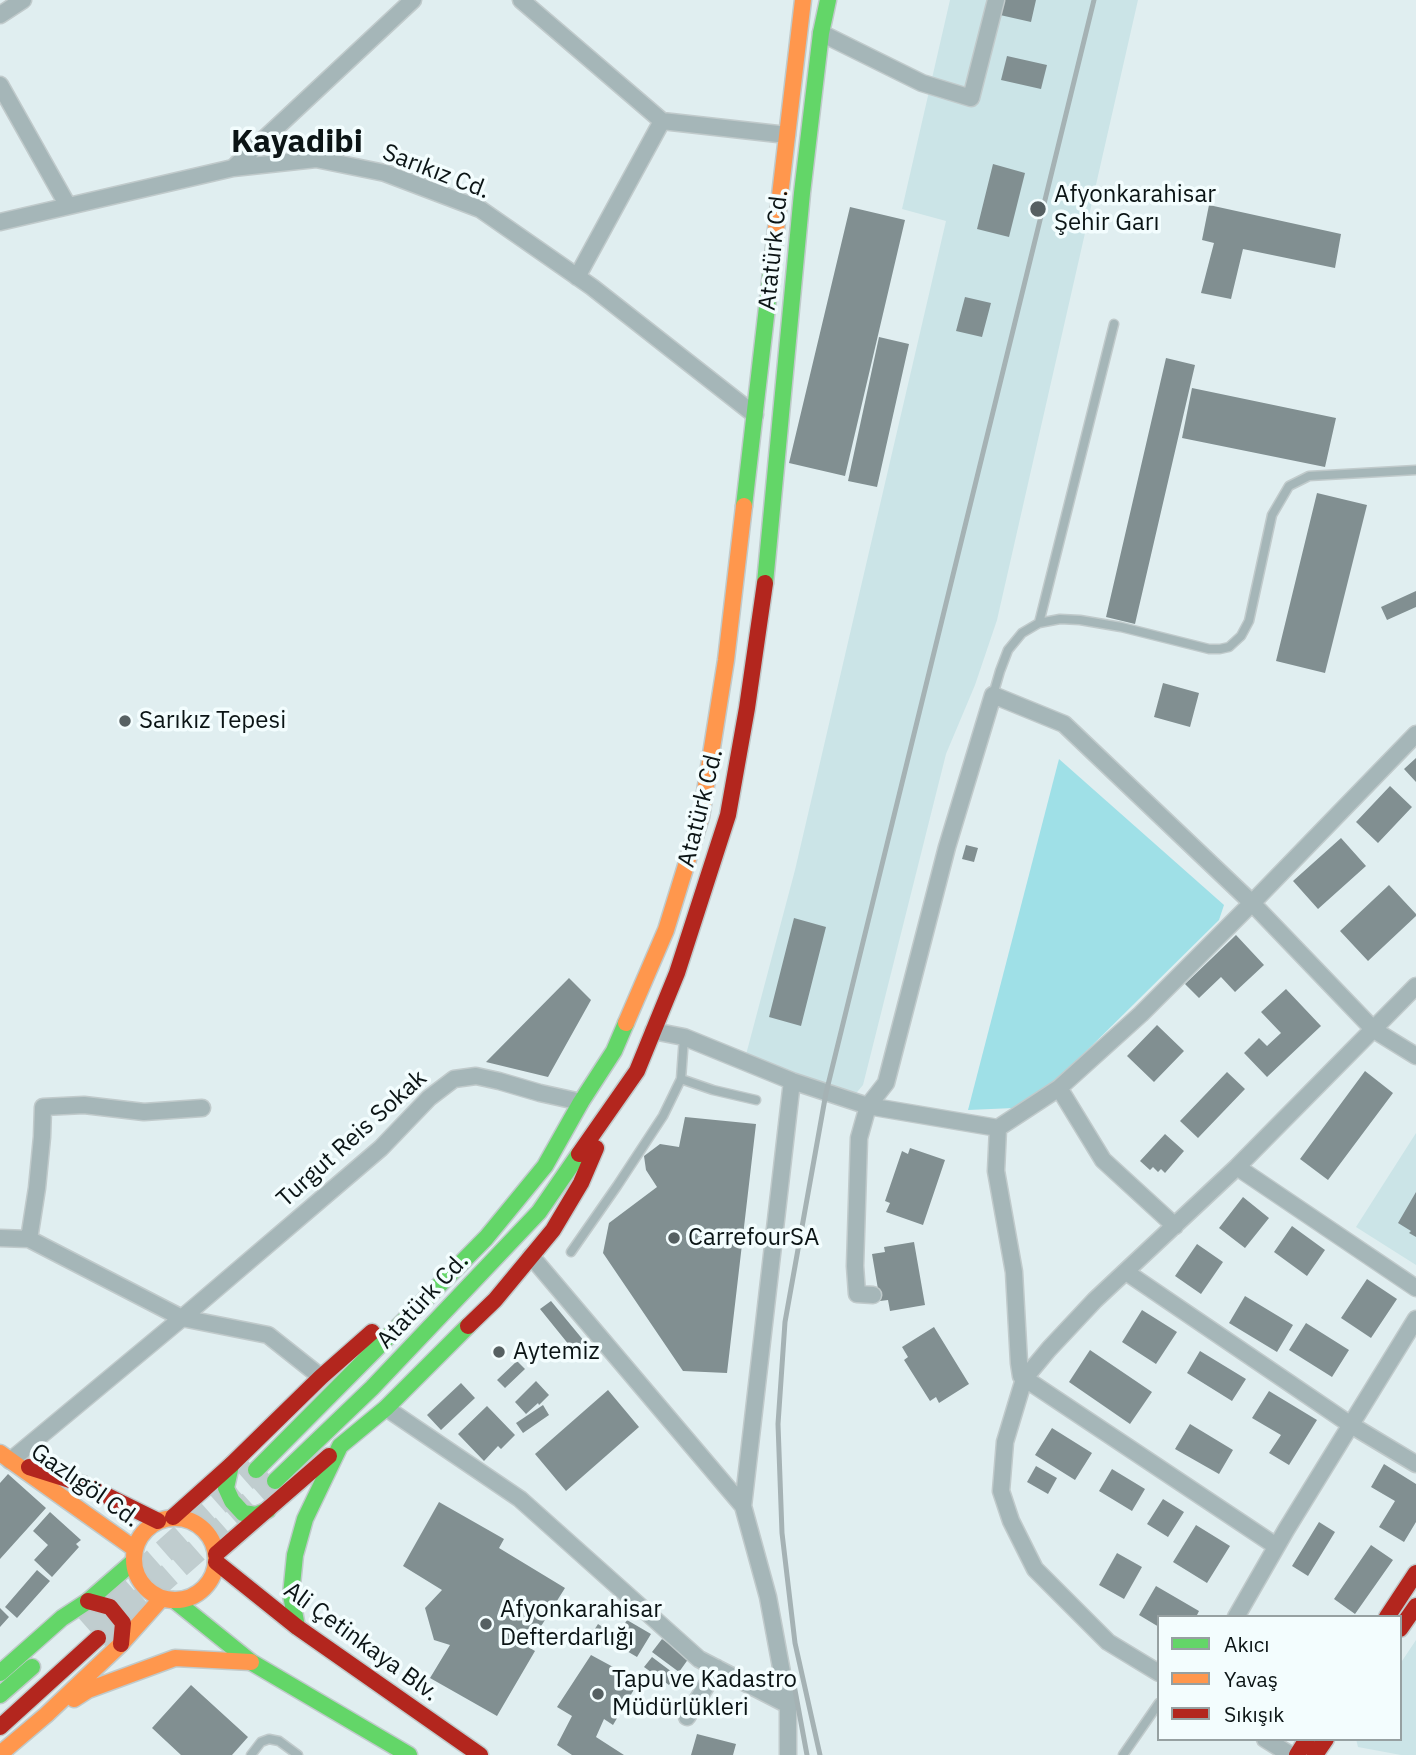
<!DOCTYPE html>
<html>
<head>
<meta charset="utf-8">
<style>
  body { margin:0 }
  #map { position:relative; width:1416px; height:1755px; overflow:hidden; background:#e0eef0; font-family:"IBM Plex Sans",sans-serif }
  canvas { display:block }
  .legend { position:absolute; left:1157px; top:1615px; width:245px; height:126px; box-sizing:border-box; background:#f3fdfe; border:2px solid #96a0a1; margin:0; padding:9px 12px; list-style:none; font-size:21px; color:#0b1415 }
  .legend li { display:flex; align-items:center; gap:14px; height:35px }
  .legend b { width:35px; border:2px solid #96a0a1 }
</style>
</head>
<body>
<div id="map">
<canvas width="1416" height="1755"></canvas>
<ul class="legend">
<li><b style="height:9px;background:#63d668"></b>Akıcı</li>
<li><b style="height:9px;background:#ff974d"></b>Yavaş</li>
<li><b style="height:9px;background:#b3261e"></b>Sıkışık</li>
</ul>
</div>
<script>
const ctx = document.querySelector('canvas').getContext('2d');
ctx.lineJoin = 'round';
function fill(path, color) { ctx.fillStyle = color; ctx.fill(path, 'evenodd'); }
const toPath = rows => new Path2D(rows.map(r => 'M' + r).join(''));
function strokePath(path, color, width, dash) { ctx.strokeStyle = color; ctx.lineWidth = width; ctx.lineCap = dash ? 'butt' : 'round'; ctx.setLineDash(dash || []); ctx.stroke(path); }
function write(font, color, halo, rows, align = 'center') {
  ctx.font = font + ' "IBM Plex Sans",sans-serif'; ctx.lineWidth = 7; ctx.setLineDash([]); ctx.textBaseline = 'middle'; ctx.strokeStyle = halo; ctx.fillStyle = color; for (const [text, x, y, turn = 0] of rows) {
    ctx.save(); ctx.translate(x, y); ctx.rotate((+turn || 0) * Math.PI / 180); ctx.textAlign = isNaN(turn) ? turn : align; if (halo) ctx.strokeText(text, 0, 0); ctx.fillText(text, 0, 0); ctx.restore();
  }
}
const built = toPath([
  [950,0,1138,0,997,620,975,685,946,754,863,1085,847,1104,783,1086,743,1066,795,870,946,221,902,209],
  [1416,1133,1416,1265,1356,1227],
  [1416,1640,1416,1755,1401,1755,1358,1747,1356,1739,1400,1739,1400,1664]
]);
const green = toPath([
  [1059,759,1224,905,1219,920,1053,1084,1014,1108,968,1110]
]);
const building = toPath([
  [1004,0,1036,0,1031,22,1000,15],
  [1007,56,1047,65,1041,89,1001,80],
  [993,164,1025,173,1009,237,977,229],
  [1209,205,1341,234,1335,268,1243,249,1231,299,1201,293,1214,243,1202,240],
  [850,207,905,220,845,476,789,463],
  [965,297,991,303,982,337,956,331],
  [879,337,909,344,877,487,848,481],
  [1166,358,1195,365,1135,624,1106,617],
  [1192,388,1336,418,1325,467,1182,438],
  [1317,493,1367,505,1325,673,1276,661],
  [1416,591,1416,607,1387,620,1381,607],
  [1163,683,1199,693,1190,727,1154,717],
  [1416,758,1416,782,1404,769],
  [1390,786,1412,807,1378,843,1356,822],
  [1341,838,1366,866,1318,909,1293,881],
  [966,845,978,848,974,862,962,859],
  [1389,885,1416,914,1416,916,1368,961,1340,931],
  [794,918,826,927,801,1026,769,1017],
  [1236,935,1264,965,1235,992,1221,977,1199,998,1185,984],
  [569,978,591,1000,548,1077,486,1062],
  [1286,989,1321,1026,1267,1077,1244,1053,1259,1038,1267,1046,1281,1033,1261,1012],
  [1157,1025,1184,1051,1154,1082,1127,1056],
  [1365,1071,1393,1093,1328,1180,1300,1159],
  [1227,1072,1245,1089,1198,1138,1180,1121],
  [685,1117,756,1124,727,1373,683,1371,603,1253,609,1223,657,1187,646,1170,644,1156,660,1144,679,1147],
  [1165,1134,1184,1151,1165,1173,1161,1169,1158,1172,1153,1167,1150,1170,1140,1161],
  [910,1148,945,1160,923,1225,886,1212,890,1203,885,1201,902,1151,908,1154],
  [1416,1192,1416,1237,1409,1233,1411,1231,1398,1223],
  [1243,1197,1269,1218,1245,1248,1219,1228],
  [1292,1226,1325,1250,1307,1276,1274,1252],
  [914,1242,925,1305,890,1311,888,1300,880,1301,872,1254,885,1252,884,1247],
  [1197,1244,1223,1262,1201,1294,1175,1276],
  [1367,1279,1397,1299,1371,1338,1341,1318],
  [1245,1296,1293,1325,1277,1352,1229,1323],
  [551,1301,589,1347,578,1356,540,1309],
  [1142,1310,1177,1332,1156,1364,1122,1342],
  [1306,1323,1349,1350,1332,1377,1289,1350],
  [934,1327,969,1384,939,1403,936,1397,930,1401,904,1360,908,1357,902,1347],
  [1090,1350,1152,1392,1130,1424,1069,1382],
  [1200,1351,1246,1379,1232,1401,1187,1373],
  [517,1361,525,1369,505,1388,497,1380],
  [536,1381,549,1395,539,1405,538,1403,526,1414,515,1402],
  [461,1383,475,1398,441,1430,427,1415],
  [608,1390,639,1427,566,1491,535,1454],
  [1269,1391,1317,1420,1289,1465,1269,1453,1281,1435,1252,1418],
  [543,1405,549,1415,523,1433,516,1423],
  [487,1406,515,1435,501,1449,498,1446,484,1461,458,1434],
  [1190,1424,1233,1450,1219,1474,1175,1449],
  [1052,1428,1092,1453,1075,1480,1035,1455],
  [1384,1464,1416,1484,1416,1522,1404,1542,1379,1527,1395,1501,1371,1487],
  [1036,1466,1057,1478,1048,1494,1027,1482],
  [1112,1469,1145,1489,1132,1511,1099,1491],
  [8,1474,46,1508,0,1559,0,1483],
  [1163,1499,1184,1512,1168,1537,1147,1524],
  [439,1502,504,1539,499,1548,565,1588,528,1647,535,1651,497,1716,430,1678,450,1645,434,1640,425,1608,442,1590,403,1566],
  [50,1512,81,1540,76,1544,79,1547,52,1577,34,1560,48,1545,33,1531],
  [1319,1522,1335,1532,1308,1576,1292,1566],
  [1196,1525,1230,1546,1207,1583,1173,1562],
  [1371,1545,1393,1560,1355,1614,1334,1599],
  [1117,1553,1142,1567,1124,1599,1099,1585],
  [37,1570,50,1581,17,1618,5,1607],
  [1156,1586,1199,1611,1196,1617,1159,1617,1159,1627,1139,1615],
  [0,1608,9,1617,0,1627],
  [627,1620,651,1634,637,1657,613,1643],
  [598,1624,610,1632,602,1643,591,1635],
  [662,1639,689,1658,679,1672,652,1652],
  [591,1655,639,1681,613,1725,604,1719,596,1737,624,1755,572,1755,557,1745,572,1716,557,1707],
  [652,1657,676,1675,669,1685,644,1667],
  [191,1685,248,1737,232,1755,181,1755,152,1728],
  [697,1734,736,1744,733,1755,691,1755]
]);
const primaryTunnel = toPath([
  [83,1623,256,1470],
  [98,1638,275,1481]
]);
const lane = toPath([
  [1039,623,1114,324],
  [993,695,1000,671,1008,650,1022,633,1039,623,1060,619,1080,620,1121,627,1209,649,1220,649,1229,647,1241,636,1249,621,1272,515,1289,486,1309,476,1416,470],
  [681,1079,713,1090,756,1100],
  [571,1252,617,1186,663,1116,681,1079,684,1037],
  [251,1755,261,1742,269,1739,279,1741,298,1755],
  [1123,1755,1159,1703]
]);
const street = toPath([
  [521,0,662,121,787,135],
  [0,15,23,0],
  [821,33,922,83,971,98,996,0],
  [0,85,68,206],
  [233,168,413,0],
  [0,222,233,168,316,159,385,173,480,209,592,287,755,415],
  [577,277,662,121],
  [653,1031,684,1037,792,1081,868,1106,886,1083,947,847,993,695,1064,724,1252,903,1374,1030,1416,1056],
  [998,1128,996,1171,1014,1272,1019,1363,1021,1376,1276,1546],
  [1237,1167,1416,1288],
  [1175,1226,1103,1160,1059,1088,1141,1014,1252,903,1416,734],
  [0,1238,29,1239,182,1318,268,1335,321,1377],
  [29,1239,37,1188,42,1137,43,1107,84,1105,144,1112,202,1108],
  [531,1256,743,1506,768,1597,788,1705,788,1755],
  [1126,1272,1351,1425,1416,1464],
  [873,1295,857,1294,855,1266,859,1138,868,1106,998,1128,1059,1088],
  [386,1408,520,1499,699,1659,788,1705],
  [10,1461,182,1318,381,1148,429,1098,454,1079,476,1076,499,1081,540,1093,581,1102],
  [743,1506,792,1081],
  [1236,1617,1286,1530,1416,1319],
  [1159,1673,1108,1642,1035,1569,1011,1521,1001,1491,1005,1442,1024,1379,1049,1349,1095,1300,1237,1167,1416,986],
  [687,1717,717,1668],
  [1265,1739,1291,1755]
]);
const fast = toPath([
  [744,506,775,238],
  [765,583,802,193,821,33,828,0],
  [231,1465,226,1488,232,1501,243,1513,256,1515,268,1510],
  [256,1470,486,1238,545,1166,581,1102,614,1051,626,1023],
  [275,1481,372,1388,539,1212,579,1154],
  [174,1600,251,1662,409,1755],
  [297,1627,291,1595,295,1555,305,1519,340,1446,386,1408,468,1326],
  [0,1673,62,1618,88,1601,134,1561],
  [0,1695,32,1667]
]);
const slow = toPath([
  [775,238,803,0],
  [626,1023,666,930,701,817,726,660,744,506],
  [0,1453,135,1549],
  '134 1559a41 41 0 1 1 82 0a41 41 0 1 1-82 0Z',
  [74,1699,88,1690,175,1658,251,1662],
  [0,1754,46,1715,121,1644,162,1598]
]);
const jam = toPath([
  [579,1154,637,1071,677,973,728,815,747,708,765,583],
  [468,1326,495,1300,553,1230,581,1183,596,1148],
  [29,1467,83,1484,158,1521],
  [173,1517,231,1465,321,1377,372,1332],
  [216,1554,329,1456],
  [216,1562,297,1627,480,1755],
  [88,1601,110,1607,123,1623,121,1644],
  [1387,1617,1416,1573],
  [1400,1629,1416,1606],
  [0,1727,98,1638],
  [1297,1755,1307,1739],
  [1315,1755,1326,1739]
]);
const rail = toPath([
  [792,1674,807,1755],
  [820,1755,795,1643,782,1533,778,1424,785,1322,826,1093,1094,0]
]);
const markers = [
  [1038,209,9,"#566062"],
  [125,721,7,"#566062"],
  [674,1238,7,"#566062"],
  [499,1352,7,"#566062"],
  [486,1624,7,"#566062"],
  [598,1694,7,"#566062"]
];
const streetNames = [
  ["Sarıkız Cd.",436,172,21],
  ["Atatürk Cd.",774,250,-84],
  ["Atatürk Cd.",701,808,-76],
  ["Turgut Reis Sokak",352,1139,-42],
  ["Atatürk Cd.",423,1301,-47],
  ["Gazlıgöl Cd.",85,1486,35],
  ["Ali Çetinkaya Blv.",361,1642,36]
];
const poiNames = [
  ["Afyonkarahisar",1054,195],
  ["Şehir Garı",1054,223],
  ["Sarıkız Tepesi",139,721],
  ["CarrefourSA",688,1238],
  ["Aytemiz",513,1352],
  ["Afyonkarahisar",500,1610],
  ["Defterdarlığı",500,1638],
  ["Tapu ve Kadastro",612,1680],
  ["Müdürlükleri",612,1708]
];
const districtNames = [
  ["Kayadibi",297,143]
];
fill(built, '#cbe4e7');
fill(green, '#9fe0e7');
fill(building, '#818f91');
strokePath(primaryTunnel, '#c0cdcf', 24, [24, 12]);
strokePath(lane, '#c0cacb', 11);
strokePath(street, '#c0cacb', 19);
strokePath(fast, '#c0cacb', 19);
strokePath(slow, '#c0cacb', 19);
strokePath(jam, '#c0cacb', 19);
strokePath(lane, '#a5b6b8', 8);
strokePath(street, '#a5b6b8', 16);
strokePath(fast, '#63d668', 16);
strokePath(slow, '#ff974d', 16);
strokePath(jam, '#b3261e', 16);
strokePath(rail, '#a5b2b4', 5);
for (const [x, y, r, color] of markers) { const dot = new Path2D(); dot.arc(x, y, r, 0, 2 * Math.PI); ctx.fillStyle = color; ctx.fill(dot); strokePath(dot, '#f3fdfe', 2.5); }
write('24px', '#0b1415', '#f3fdfe', streetNames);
write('24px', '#0b1415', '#f3fdfe', poiNames, 'left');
write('bold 32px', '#0b1415', '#f3fdfe', districtNames);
</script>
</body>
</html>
